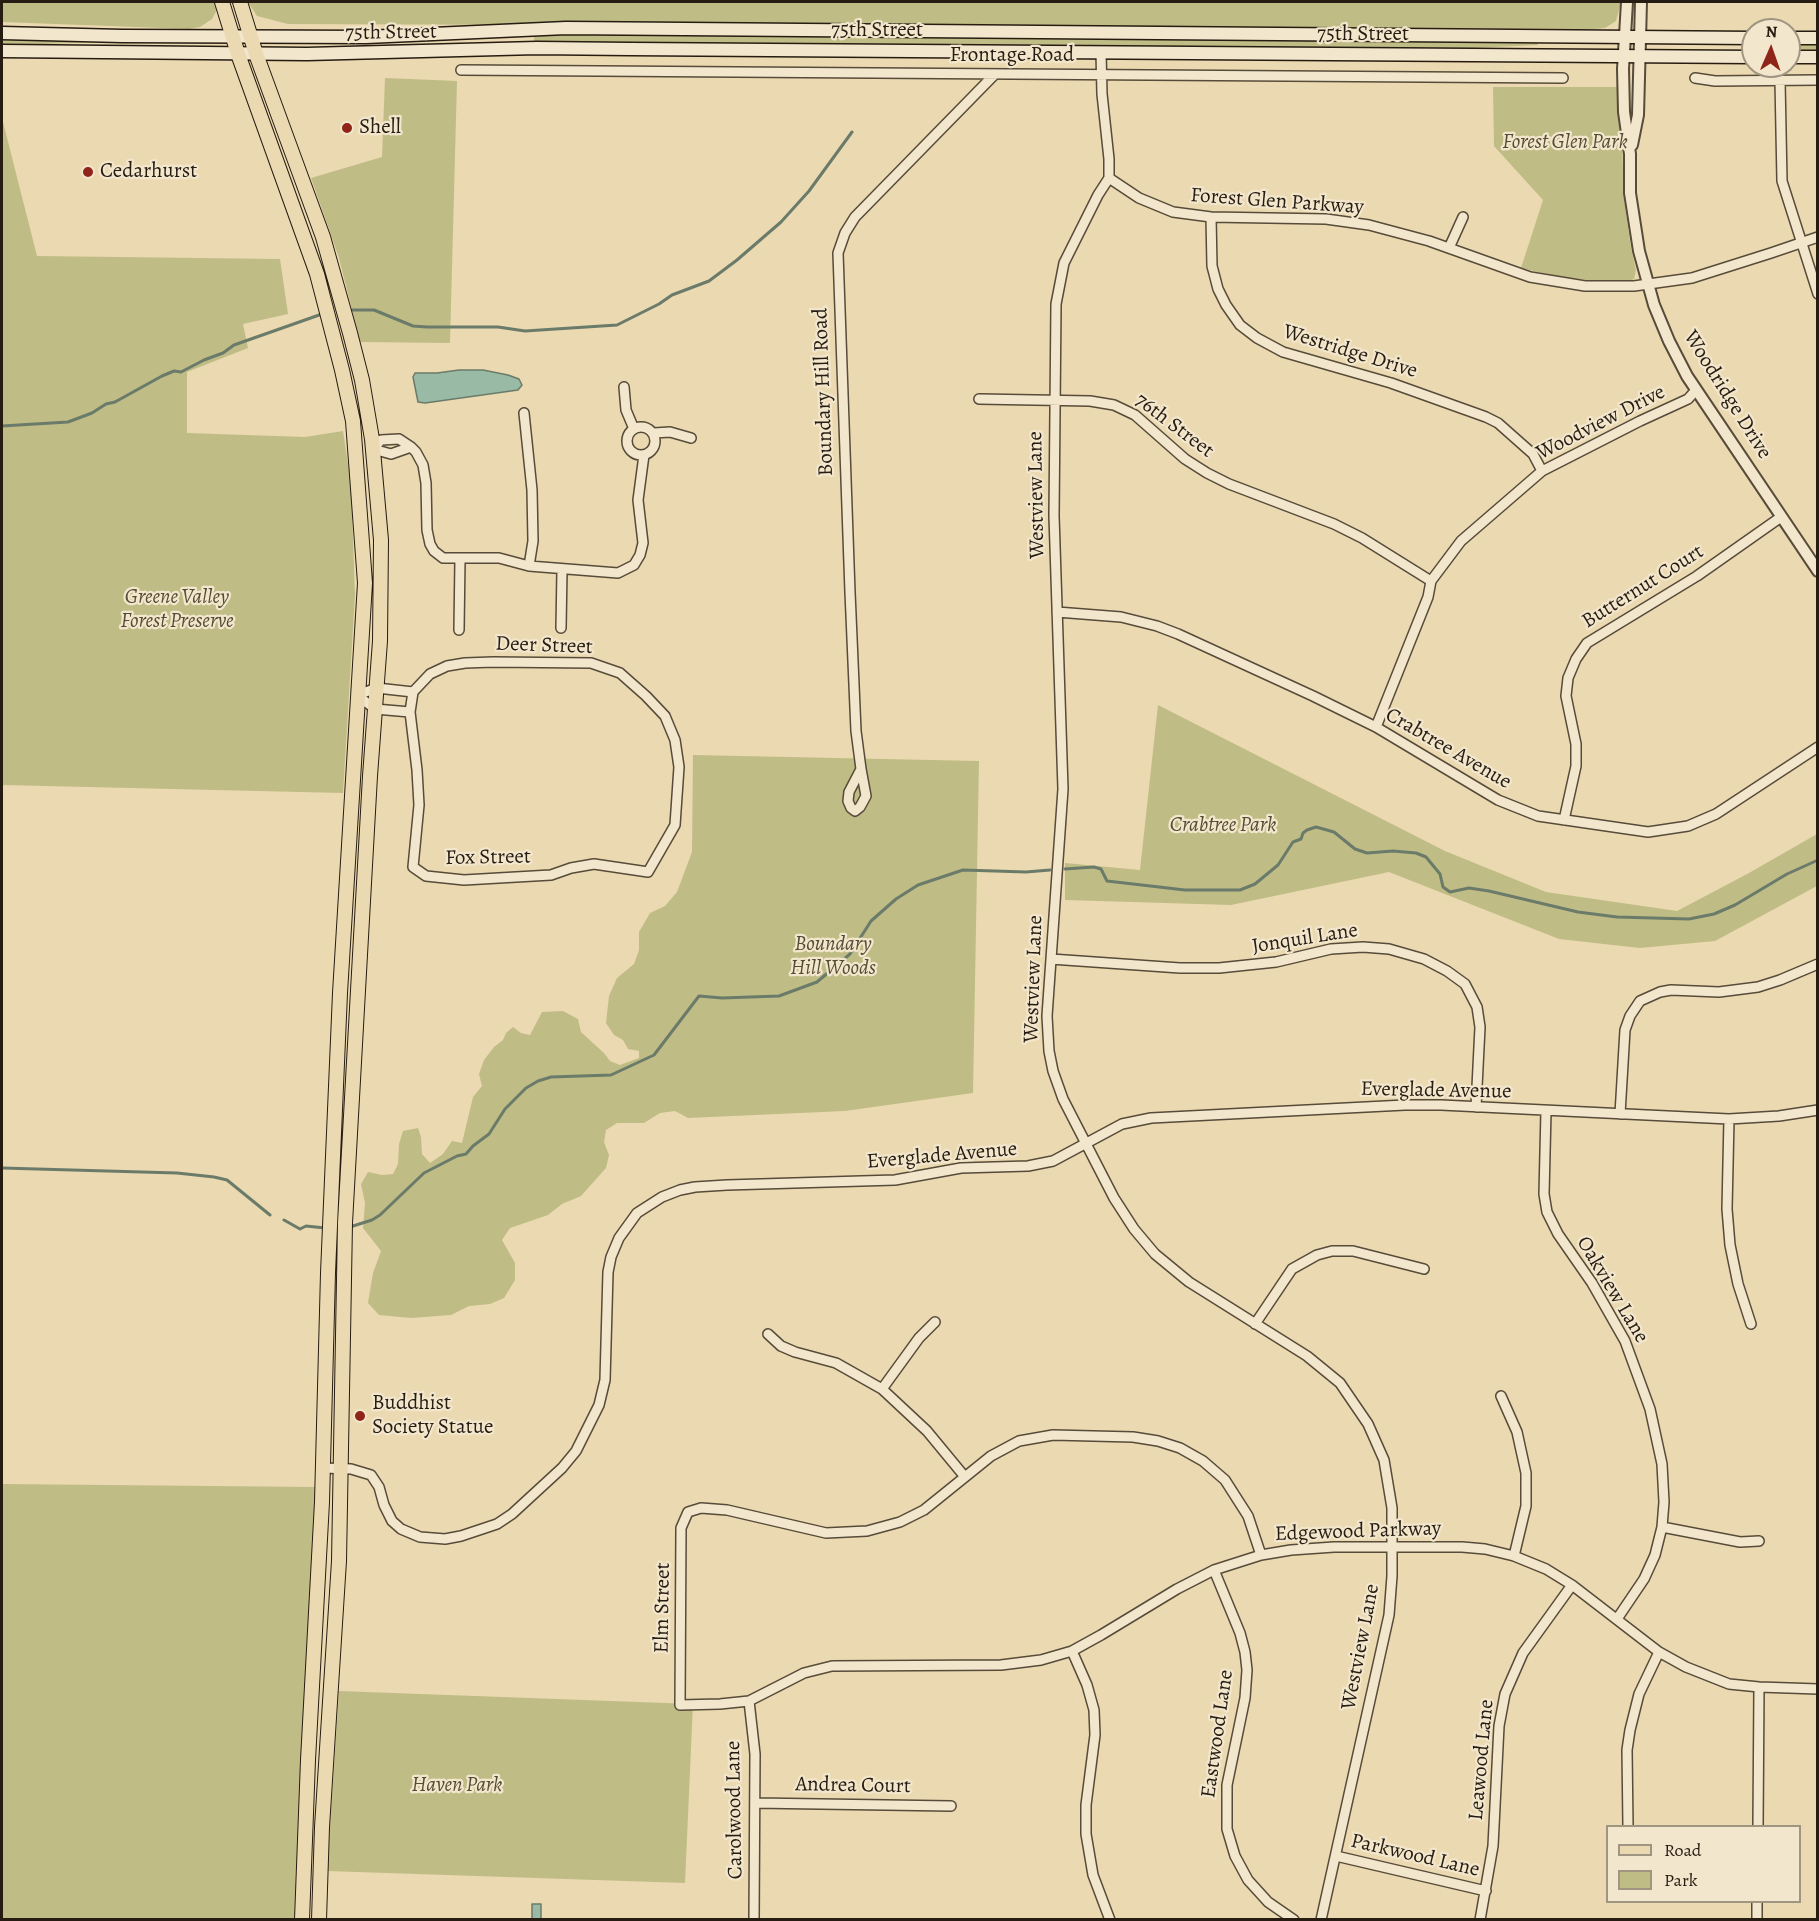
<!DOCTYPE html>
<html>
<head>
<meta charset="utf-8">
<style>
  body { margin:0 }
  #map { position:relative; width:1819px; height:1921px; overflow:hidden; background:#ebd9b1; font-family:Alegreya,serif }
  canvas { display:block }
  .frame { position:absolute; inset:0; border:3px solid #261c11; pointer-events:none }
  .legend { position:absolute; left:1606px; top:1825px; width:195px; height:78px; box-sizing:border-box; background:#f2e6cc; border:2px solid #a09581; margin:0; padding:8px 10px; list-style:none; font-size:18px; color:#261c11 }
  .legend li { display:flex; align-items:center; gap:12px; height:30px }
  .legend b { width:30px; border:2px solid #a09581 }
  .north { position:absolute; left:1741px; top:18px; width:60px; height:60px; box-sizing:border-box; background:#f2e6cc; border:2px solid #a09581; border-radius:50%; rotate:2deg; font-size:16px; font-weight:700; line-height:24px; text-align:center; color:#261c11 }
  .north::after { content:''; display:block; margin:auto; width:21px; height:27px; background:#8f2418; clip-path:polygon(50% 0,100% 100%,50% 72%,0 100%) }
</style>
</head>
<body>
<div id="map">
<canvas width="1819" height="1921"></canvas>
<div class="frame"></div>
<ul class="legend">
<li><b style="height:8px;background:#ebd9b1"></b>Road</li>
<li><b style="height:16px;background:#c0bc86"></b>Park</li>
</ul>
<div class="north">N</div>
</div>
<script>
const ctx = document.querySelector('canvas').getContext('2d');
ctx.lineJoin = 'round';
function fill(path, color) { ctx.fillStyle = color; ctx.fill(path, 'evenodd'); }
const toPath = rows => new Path2D(rows.map(r => 'M' + r).join(''));
function strokePath(path, color, width, dash) { ctx.strokeStyle = color; ctx.lineWidth = width; ctx.lineCap = dash ? 'butt' : 'round'; ctx.setLineDash(dash || []); ctx.stroke(path); }
function write(font, color, halo, rows, align = 'center') {
  ctx.font = font + ' Alegreya,serif'; ctx.lineWidth = 4.5; ctx.setLineDash([]); ctx.textBaseline = 'middle'; ctx.strokeStyle = halo; ctx.fillStyle = color; for (const [text, x, y, turn = 0] of rows) {
    ctx.save(); ctx.translate(x, y); ctx.rotate((+turn || 0) * Math.PI / 180); ctx.textAlign = isNaN(turn) ? turn : align; if (halo) ctx.strokeText(text, 0, 0); ctx.fillText(text, 0, 0); ctx.restore();
  }
}
const green = toPath([
  [2,2,217,2,218,8,212,19,200,27,189,29,2,22],
  [248,2,1621,2,1616,21,1605,28,1595,29,288,24,257,16],
  [591,34,1537,42,1538,45,1451,49,534,43,534,35],
  [2,39,101,42,16,45,2,45],
  [1817,44,1817,52,1789,52,1789,45],
  [385,78,457,81,450,343,360,342,339,258,311,178,382,157],
  [1493,87,1620,87,1624,199,1631,248,1636,270,1634,279,1629,281,1587,280,1560,277,1521,268,1543,200,1494,146],
  [2,118,37,256,280,259,288,314,243,324,248,348,187,372,187,433,305,437,343,431,351,484,355,595,343,793,2,785],
  [1158,705,1445,851,1546,892,1677,911,1749,873,1817,834,1817,886,1715,941,1640,948,1559,939,1389,872,1231,905,1065,900,1065,863,1140,870],
  [693,755,979,761,973,1093,845,1111,688,1118,675,1111,660,1113,644,1123,617,1123,606,1130,604,1142,609,1155,606,1168,581,1196,562,1204,548,1215,510,1228,502,1240,515,1263,515,1280,504,1298,490,1304,469,1306,451,1315,411,1318,379,1315,368,1303,373,1273,381,1251,363,1228,365,1203,361,1184,368,1172,382,1175,393,1174,398,1164,399,1144,403,1131,418,1128,421,1137,422,1154,430,1163,443,1154,452,1141,462,1143,473,1097,482,1086,479,1074,484,1060,494,1047,503,1040,506,1033,513,1027,521,1033,530,1035,542,1012,563,1011,578,1019,581,1032,604,1053,610,1061,620,1065,639,1058,639,1051,628,1049,623,1040,614,1035,606,1023,609,996,617,978,634,964,639,950,639,932,650,913,665,906,677,892,692,852],
  [2,1484,316,1487,300,1919,2,1920],
  [339,1691,693,1704,685,1883,327,1871]
]);
const water = toPath([
  [459,370,483,370,508,375,519,379,522,385,518,390,425,403,418,402,413,377,415,373,437,373,459,370],
  [532,1904,541,1904,541,1919,532,1919,532,1904]
]);
const stream = toPath([
  [352,310,374,310,413,326,427,327,498,327,525,331,617,325,659,304,672,295,709,281,737,260,781,222,809,191,852,132],
  [2,426,68,422,92,413,106,404,115,402,162,376,174,371,181,372,204,360,223,353,234,345,322,314],
  [1065,869,1094,867,1101,869,1107,881,1185,890,1240,890,1255,884,1278,865,1293,842,1301,839,1303,833,1307,830,1316,827,1334,832,1355,849,1367,853,1393,851,1416,853,1426,857,1440,874,1443,887,1450,892,1469,888,1489,891,1578,912,1617,917,1689,919,1714,914,1735,905,1787,874,1818,860],
  [2,1168,177,1173,214,1177,227,1180,270,1215],
  [284,1220,300,1229],
  [353,1226,372,1220,380,1215,424,1173,457,1156,466,1154,473,1146,489,1134,505,1109,526,1088,538,1081,551,1077,611,1075,654,1055,699,996,722,998,779,996,817,982,850,954,871,921,896,899,918,885,963,870,1026,872,1050,870],
  [300,1229,306,1226,325,1228]
]);
const minor = toPath([
  [1101,52,1102,94,1109,159,1109,178,1098,195,1064,263,1056,304,1054,516,1063,789,1047,1016,1049,1051,1053,1071,1063,1099,1114,1198,1134,1229,1155,1254,1189,1282,1307,1356,1340,1383,1368,1424,1384,1460,1392,1508,1392,1576,1389,1615,1321,1920],
  [461,70,1563,78],
  [1695,78,1715,81,1818,80],
  [1780,81,1782,181,1818,294],
  [1109,178,1139,198,1173,212,1211,217,1326,219,1369,225,1429,241,1530,277,1585,286,1634,286,1692,278,1771,253,1818,237],
  [1211,217,1212,266,1218,289,1226,305,1240,325,1257,338,1283,352,1391,383,1486,417,1498,423,1533,454,1542,471],
  [1449,248,1463,217],
  [624,387,626,410,634,429],
  [979,399,1090,401,1114,405,1135,415,1185,459,1207,473,1229,484,1334,524,1362,538,1431,581],
  [524,413,532,490,533,541,529,566],
  '627 441a14 14 0 1 1 28 0a14 14 0 1 1-28 0Z',
  [654,433,670,432,691,438],
  [411,447,391,454,373,449,381,440,399,439,411,447,416,452,423,465,426,483,427,530,430,544,434,551,443,558,499,558,529,566,618,573,634,565,640,555,643,543,638,500,644,455],
  [1057,612,1121,617,1157,626,1178,634,1313,696,1376,727,1498,800,1538,816,1648,832,1688,826,1716,814,1818,747],
  [561,628,562,570],
  [459,630,460,559],
  [493,662,591,663,620,673,646,696,665,716,675,740,679,767,675,825,648,872,594,864,571,868,551,875,464,880,426,876,413,867,419,805,417,770,410,712,413,692,430,674,447,666,465,663,493,662],
  [410,712,375,709,357,695,377,688,413,692],
  [1376,727,1428,597,1431,581,1461,541,1542,471,1640,421,1688,399,1696,390],
  [861,769,866,796,860,807,855,811,851,808,848,801,849,792,861,769,856,731,850,592,838,253,845,233,855,217,995,74],
  [1564,820,1576,766,1576,744,1566,696,1568,678,1576,659,1587,643,1697,576,1781,517],
  [1051,959,1180,968,1219,968,1276,962,1331,949,1363,947,1389,949,1424,959,1447,971,1465,984,1477,1007,1480,1027,1476,1107],
  [1546,1111,1544,1194,1547,1212,1558,1234,1592,1283,1625,1341,1650,1409,1662,1464,1664,1502,1662,1527,1655,1555,1644,1579,1617,1619],
  [1620,1114,1625,1030,1630,1016,1640,1001,1660,992,1671,990,1719,992,1758,987,1780,980,1818,964],
  [1729,1119,1727,1209,1730,1245,1738,1284,1751,1324],
  [1255,1324,1292,1269,1317,1255,1332,1251,1353,1251,1424,1269],
  [768,1334,781,1346,795,1352,836,1363,882,1389,927,1431,965,1477],
  [882,1389,919,1338,935,1322],
  [1501,1396,1517,1432,1526,1473,1526,1506,1514,1556],
  [323,1468,351,1469,371,1475,379,1487,384,1505,392,1521,401,1529,420,1537,445,1539,461,1536,497,1524,512,1514,562,1468,576,1451,599,1405,605,1380,608,1272,611,1257,619,1238,637,1213,662,1197,680,1190,695,1187,727,1185,895,1180,961,1168,1028,1166,1053,1161,1122,1124,1151,1118,1405,1105,1441,1105,1729,1119,1779,1116,1818,1110],
  [1662,1527,1740,1542,1759,1541],
  [1261,1555,1248,1516,1225,1480,1203,1461,1180,1448,1158,1441,1133,1437,1053,1435,1019,1441,991,1456,924,1510,900,1522,867,1531,826,1533,727,1510,701,1508,688,1512,681,1528,680,1705,720,1704,749,1701,804,1673,832,1666,1001,1665,1041,1660,1072,1651,1101,1635,1177,1589,1214,1570,1261,1555,1291,1550,1334,1547,1462,1547,1485,1549,1514,1556,1546,1569,1572,1585,1659,1652,1686,1667,1729,1684,1759,1687,1818,1689],
  [1214,1570,1240,1633,1245,1652,1247,1670,1245,1698,1227,1785,1227,1829,1235,1856,1248,1880,1268,1902,1294,1920],
  [1072,1651,1087,1685,1094,1710,1095,1735,1086,1805,1086,1834,1093,1875,1110,1920],
  [749,1701,755,1754,754,1920],
  [755,1803,951,1806],
  [1628,1826,1627,1750,1630,1730,1639,1694,1659,1652],
  [1758,1826,1759,1687],
  [1336,1856,1486,1891],
  [1480,1920,1493,1846,1499,1726,1505,1694,1523,1653,1572,1585],
  [1757,1920,1757,1902]
]);
const tertiary = toPath([
  [1627,2,1623,69,1624,112,1630,154,1630,193,1639,251,1654,305,1669,341,1687,376,1818,571],
  [1632,145,1638,115,1641,2]
]);
const secondary = toPath([
  [2,33,122,36,366,37,566,28,1753,38],
  [1789,38,1818,38],
  [2,51,307,54,537,48,630,49,1753,57],
  [1789,57,1818,57]
]);
const primary = toPath([
  [222,2,238,54,317,274,342,370,353,421,365,583,340,993,328,1273,322,1502,308,1760,302,1920],
  [240,2,256,54,323,237,350,333,362,380,372,439,381,540,380,641,370,776,345,1223,339,1561,322,1827,319,1920]
]);
const markers = [
  [347,128,6,"#8f2418"],
  [88,172,6,"#8f2418"],
  [360,1416,6,"#8f2418"]
];
const streetNames = [
  ["75th Street",877,31],
  ["75th Street",391,33,-1],
  ["75th Street",1363,35],
  ["Frontage Road",1012,56],
  ["Forest Glen Parkway",1277,202,4],
  ["Westridge Drive",1350,352,17],
  ["Boundary Hill Road",824,392,-92],
  ["Woodridge Drive",1727,395,58],
  ["Woodview Drive",1601,423,-27],
  ["76th Street",1174,426,37],
  ["Westview Lane",1037,495,-91],
  ["Butternut Court",1643,587,-32],
  ["Deer Street",544,646,2],
  ["Crabtree Avenue",1448,749,30],
  ["Fox Street",488,858,-1],
  ["Jonquil Lane",1305,939,-9],
  ["Westview Lane",1034,979,-88],
  ["Everglade Avenue",1436,1091,1],
  ["Everglade Avenue",942,1156,-5],
  ["Oakview Lane",1612,1290,59],
  ["Edgewood Parkway",1358,1532,-2],
  ["Elm Street",663,1608,-89],
  ["Westview Lane",1361,1647,-79],
  ["Eastwood Lane",1218,1734,-82],
  ["Leawood Lane",1482,1760,-85],
  ["Andrea Court",853,1786,1],
  ["Carolwood Lane",735,1810,-91],
  ["Parkwood Lane",1415,1856,13]
];
const poiNames = [
  ["Shell",359,128],
  ["Cedarhurst",100,172],
  ["Buddhist",372,1404],
  ["Society Statue",372,1428]
];
const parkNames = [
  ["Forest Glen Park",1565,143],
  ["Greene Valley",177,598],
  ["Forest Preserve",177,622],
  ["Crabtree Park",1223,826],
  ["Boundary",833,945],
  ["Hill Woods",833,969],
  ["Haven Park",457,1786]
];
fill(green, '#c0bc86');
fill(water, '#99bba6');
strokePath(water, '#6b7b6a', 1.5);
strokePath(stream, '#6b7b6a', 3);
strokePath(minor, '#574b39', 12);
strokePath(tertiary, '#574b39', 14);
strokePath(secondary, '#261c11', 15);
strokePath(primary, '#261c11', 16);
strokePath(minor, '#f2e6cc', 9);
strokePath(tertiary, '#f2e6cc', 10);
strokePath(secondary, '#f2e6cc', 12);
strokePath(primary, '#ebd9b1', 14);
for (const [x, y, r, color] of markers) { const dot = new Path2D(); dot.arc(x, y, r, 0, 2 * Math.PI); ctx.fillStyle = color; ctx.fill(dot); strokePath(dot, '#f2e6cc', 2); }
write('21px', '#261c11', '#f2e6cc', streetNames);
write('21px', '#261c11', '#f2e6cc', poiNames, 'left');
write('italic 21px', '#544c34', '#f2e6cc', parkNames);
</script>
</body>
</html>
